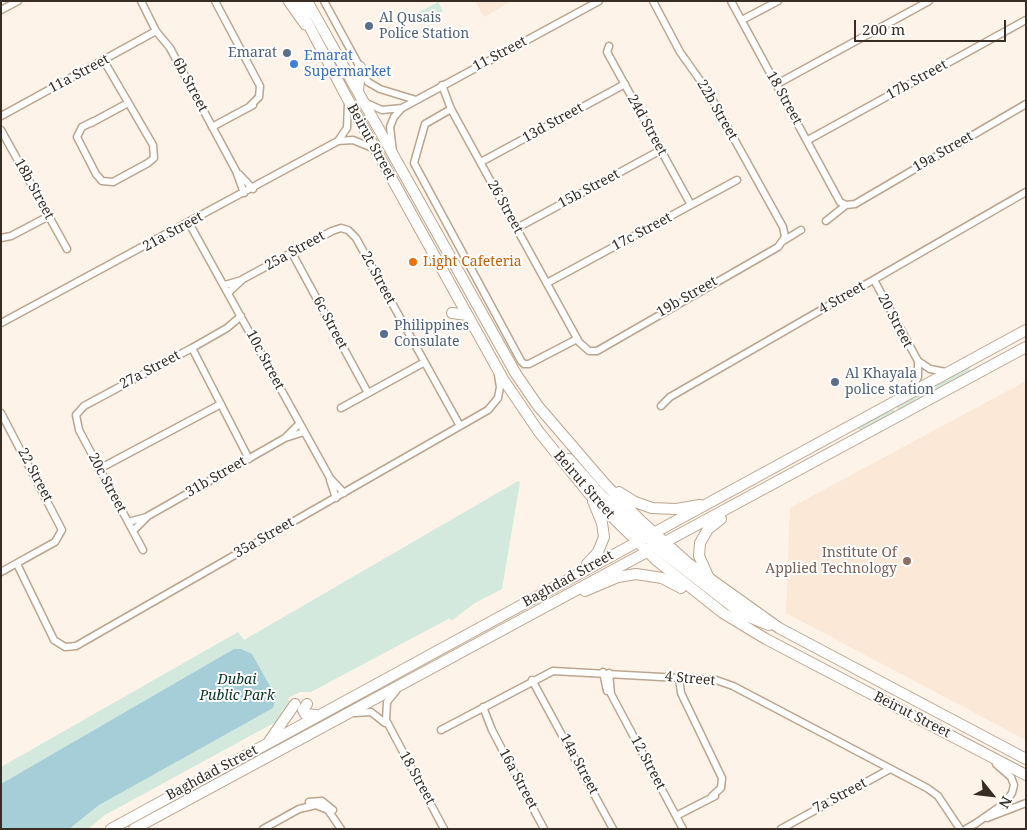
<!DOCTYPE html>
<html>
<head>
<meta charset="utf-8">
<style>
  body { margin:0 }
  #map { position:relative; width:1027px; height:830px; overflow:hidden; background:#fdf3e9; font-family:"Noto Serif",serif }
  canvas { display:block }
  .frame { position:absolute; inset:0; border:2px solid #372d24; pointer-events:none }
  .north { position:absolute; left:967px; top:770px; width:50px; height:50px; -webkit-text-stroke:4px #fff; paint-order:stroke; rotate:119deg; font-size:14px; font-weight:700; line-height:20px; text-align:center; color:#372d24 }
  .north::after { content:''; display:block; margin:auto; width:18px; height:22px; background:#372d24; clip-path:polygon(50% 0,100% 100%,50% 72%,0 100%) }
  .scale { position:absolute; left:854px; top:20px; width:152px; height:22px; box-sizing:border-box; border:2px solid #372d24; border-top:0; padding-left:6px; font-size:15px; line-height:18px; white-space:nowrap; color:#372d24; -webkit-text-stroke:4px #fff; paint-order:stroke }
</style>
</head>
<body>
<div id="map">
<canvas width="1027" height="830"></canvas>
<div class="frame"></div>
<div class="north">N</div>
<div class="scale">200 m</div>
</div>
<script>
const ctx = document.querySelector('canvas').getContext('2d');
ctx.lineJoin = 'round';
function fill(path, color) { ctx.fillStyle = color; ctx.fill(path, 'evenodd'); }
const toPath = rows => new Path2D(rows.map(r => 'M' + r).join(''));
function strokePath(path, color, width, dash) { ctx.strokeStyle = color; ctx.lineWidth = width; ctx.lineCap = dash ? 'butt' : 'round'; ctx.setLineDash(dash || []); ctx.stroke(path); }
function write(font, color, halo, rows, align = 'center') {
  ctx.font = font + ' "Noto Serif",serif'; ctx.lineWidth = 4; ctx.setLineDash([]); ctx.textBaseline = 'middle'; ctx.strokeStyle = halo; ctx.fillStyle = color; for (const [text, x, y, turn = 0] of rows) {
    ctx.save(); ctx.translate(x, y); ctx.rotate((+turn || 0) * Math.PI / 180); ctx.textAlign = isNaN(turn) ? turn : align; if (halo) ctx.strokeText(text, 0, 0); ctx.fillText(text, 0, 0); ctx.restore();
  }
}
const built = toPath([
  [475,1,512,1,484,17],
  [1026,381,1026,740,786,613,790,508]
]);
const green = toPath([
  [438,2,443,11,423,22,417,13],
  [969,367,971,371,936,390,934,386],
  [931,387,933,391,898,410,896,406],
  [893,408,895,412,860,431,858,427],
  [518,481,520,482,502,589,475,603,451,621,450,618,311,692,300,692,288,698,291,706,281,711,283,718,105,815,88,829,1,829,1,767,238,632,244,640]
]);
const water = toPath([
  [234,649,241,649,252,654,276,697,273,708,99,805,69,829,1,829,1,784]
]);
const minor = toPath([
  [141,1,156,31,170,48,236,171,244,193],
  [215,1,260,86,259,97,250,106],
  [324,1,368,82,380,89,416,100],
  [731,1,840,202,846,205,855,204,1026,104],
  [1,10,18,1],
  [742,20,778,1],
  [609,46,607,52,691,205],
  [777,84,929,1],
  [442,85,451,109,579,342,589,351,597,351,778,247,785,237,783,227,707,90,680,52,653,1],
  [364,102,382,110,402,108,599,1],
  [451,109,425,124,414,163,521,361,524,364,529,364,577,339],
  [1,116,156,31],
  [94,121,82,127,77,137,96,174,102,181,113,182,148,163,154,158,153,145,104,61],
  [91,123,128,103],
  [212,127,253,105],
  [1,130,67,249],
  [808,140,1026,20],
  [338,141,347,128,348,103],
  [393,152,390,127,394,117,401,109],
  [481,162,625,84],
  [239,174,253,189],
  [826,221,846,205],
  [189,223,330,478,344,493],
  [517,228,661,150],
  [1,238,11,236,49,216],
  [783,241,801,230],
  [292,253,368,393],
  [874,280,918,361,930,369,946,372],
  [547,283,737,180],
  [225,285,242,280],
  [229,292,243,279,332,231,341,228,348,230,356,238,460,426],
  [1,323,338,141,353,140,375,149],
  [192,348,249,459],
  [910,392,918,377,918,361],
  [661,406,670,397,1026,192],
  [341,408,423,363],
  [1,413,62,530,55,542,1,572],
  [286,437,299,424],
  [99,469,221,404],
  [330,480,336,498],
  [128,522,147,517],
  [133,531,148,516,285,438,304,432],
  [143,550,79,430,76,415,84,406,192,348,227,328,241,316],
  [17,564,54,640,65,647,76,646,488,410,498,398,500,387,498,375],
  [603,672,607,691],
  [609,673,611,694,683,829],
  [679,678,681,693,722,778,721,788,712,796],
  [532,680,613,829],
  [396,691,387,702,386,720,444,829],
  [483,707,492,730,544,829],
  [354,713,371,712,385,723],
  [441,730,553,671,716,680,733,686,927,788,938,796,960,829],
  [309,802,322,801,333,810],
  [676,816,715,796],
  [987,818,1026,803],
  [975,824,1005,803,1012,793,1014,785,1011,777,996,764],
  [263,829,299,809,316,805,328,810,341,829],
  [781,829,890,769],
  [966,829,978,822]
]);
const secondary = toPath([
  [288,1,305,25]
]);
const primary = toPath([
  [296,1,346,96,503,379,539,432,591,496,656,560,723,613,766,639,1026,775],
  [307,1,516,374,538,406,605,484,641,521,688,563,779,628,1026,759],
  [358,92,360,67],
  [452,313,467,315],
  [569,459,602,496,649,539],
  [619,492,635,502,652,508,676,509,700,505],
  [652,544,742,614,769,625],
  [587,564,598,552,604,537,602,523,593,501],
  [708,576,699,556,700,543,708,529,721,519],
  [585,591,618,577,636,574,662,578,681,588],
  [307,704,303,710,305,714,316,715],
  [270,740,295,704],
  [111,829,1026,330],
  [134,829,1026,347]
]);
const markers = [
  [369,26,5,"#5c6f8a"],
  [287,53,5,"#5c6f8a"],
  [294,64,5,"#3f7fe0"],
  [413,262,5,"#e8710a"],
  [384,334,5,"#5c6f8a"],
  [835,382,5,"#5c6f8a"],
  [907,561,5,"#8d6e63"]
];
const serviceNames = [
  ["Al Qusais",379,18],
  ["Police Station",379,34],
  ["Emarat",277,53,"right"],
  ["Philippines",394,326],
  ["Consulate",394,342],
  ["Al Khayala",845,374],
  ["police station",845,390]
];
const streetNames = [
  ["11 Street",500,54,-28],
  ["11a Street",79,74,-28],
  ["17b Street",917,80,-29],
  ["6b Street",190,85,62],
  ["18 Street",784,98,61],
  ["22b Street",717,110,60],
  ["13d Street",553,123,-29],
  ["24d Street",647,125,61],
  ["Beirut Street",371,142,61],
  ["19a Street",943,152,-30],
  ["18b Street",34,189,61],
  ["15b Street",589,189,-28],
  ["26 Street",505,207,61],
  ["21a Street",173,232,-29],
  ["17c Street",642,232,-28],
  ["25a Street",295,251,-29],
  ["2c Street",378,278,62],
  ["19b Street",687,297,-30],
  ["4 Street",842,298,-30],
  ["20 Street",895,321,62],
  ["6c Street",330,323,62],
  ["10c Street",265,360,62],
  ["27a Street",150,370,-28],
  ["22 Street",35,475,62],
  ["31b Street",216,477,-30],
  ["20c Street",107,483,62],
  ["Beirut Street",584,485,49],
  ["35a Street",264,538,-30],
  ["Baghdad Street",568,579,-29],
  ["4 Street",690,679,5],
  ["Beirut Street",912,715,27],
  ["12 Street",648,763,62],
  ["14a Street",579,764,62],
  ["Baghdad Street",212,773,-28],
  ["18 Street",417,778,61],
  ["16a Street",518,779,62],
  ["7a Street",840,796,-28]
];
const shopNames = [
  ["Emarat",304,56],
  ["Supermarket",304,72]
];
const foodNames = [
  ["Light Cafeteria",423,262]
];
const educationNames = [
  ["Institute Of",897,553],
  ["Applied Technology",897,569]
];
const parkNames = [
  ["Dubai",237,680],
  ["Public Park",237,696]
];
fill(built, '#fbe8d6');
fill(green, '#d3e9dd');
fill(water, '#a6ced9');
strokePath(minor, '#bca58e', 9);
strokePath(secondary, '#bca58e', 11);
strokePath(primary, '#bca58e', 12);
strokePath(minor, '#fff', 6);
strokePath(secondary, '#fff', 9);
strokePath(primary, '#fff', 10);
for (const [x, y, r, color] of markers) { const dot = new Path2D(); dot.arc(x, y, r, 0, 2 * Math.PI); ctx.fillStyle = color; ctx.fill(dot); strokePath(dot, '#fff', 2); }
write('14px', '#4e5e75', '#fff', serviceNames, 'left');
write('14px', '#372d24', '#fff', streetNames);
write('14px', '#366cbe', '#fff', shopNames, 'left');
write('14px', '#c56008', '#fff', foodNames, 'left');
write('14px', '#785e54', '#fff', educationNames, 'right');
write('italic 14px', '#023221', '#fff', parkNames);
</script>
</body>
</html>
